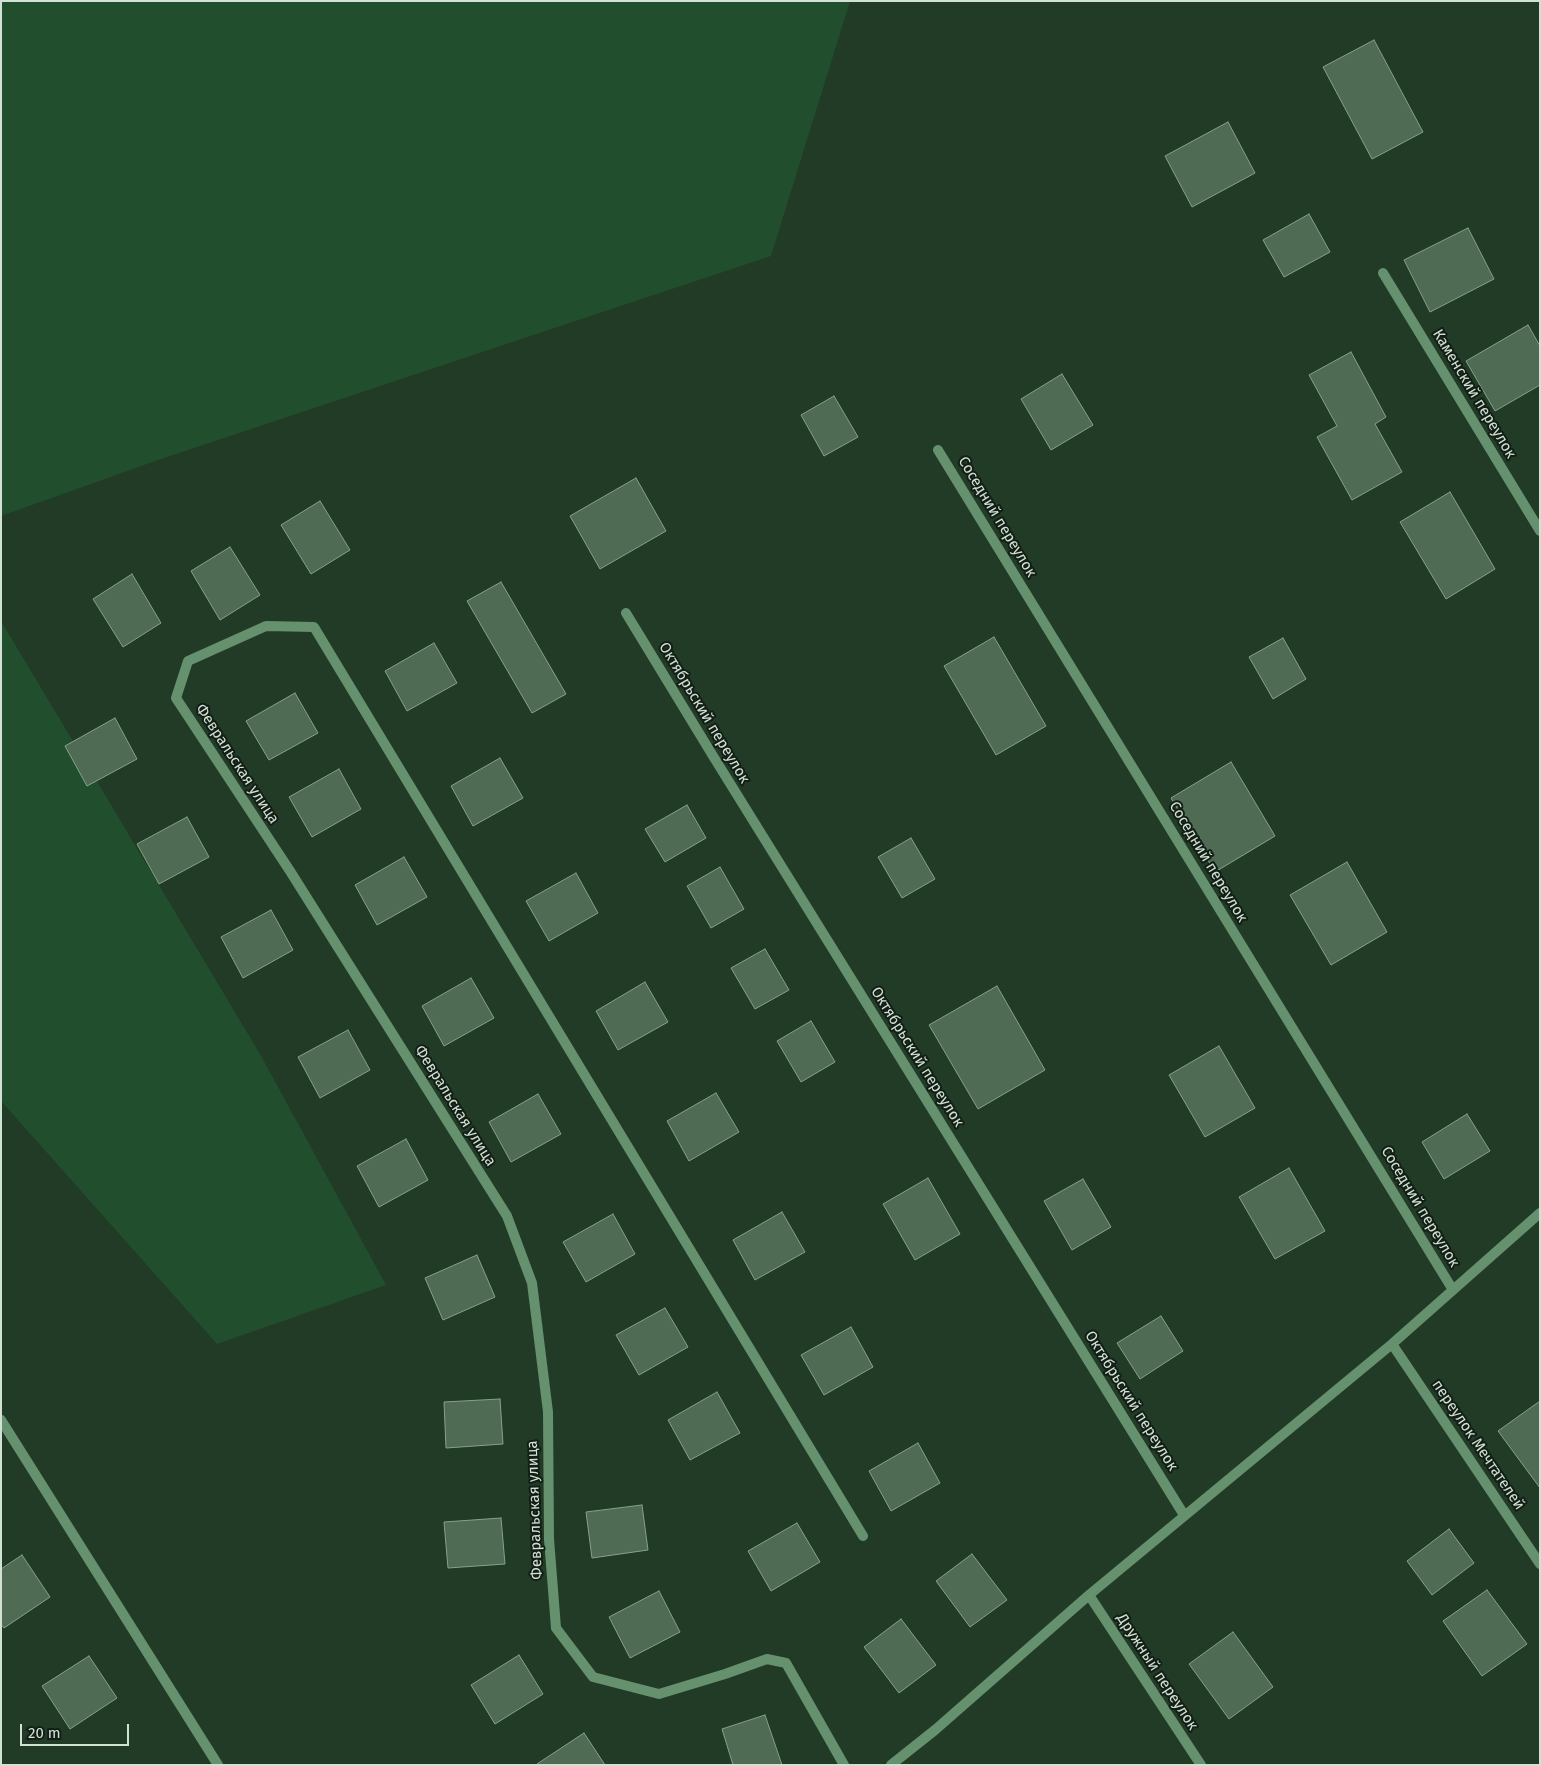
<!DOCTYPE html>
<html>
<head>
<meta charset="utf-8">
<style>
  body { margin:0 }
  #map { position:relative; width:1541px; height:1766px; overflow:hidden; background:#213b27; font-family:"Fira Sans",sans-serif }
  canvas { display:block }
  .frame { position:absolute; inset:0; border:2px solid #d1e1d3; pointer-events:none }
  .scale { position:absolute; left:20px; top:1724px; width:109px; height:22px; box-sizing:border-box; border:2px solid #d1e1d3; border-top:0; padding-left:6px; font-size:15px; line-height:18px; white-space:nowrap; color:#d1e1d3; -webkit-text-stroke:4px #131f16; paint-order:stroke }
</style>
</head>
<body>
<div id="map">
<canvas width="1541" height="1766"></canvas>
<div class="frame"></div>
<div class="scale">20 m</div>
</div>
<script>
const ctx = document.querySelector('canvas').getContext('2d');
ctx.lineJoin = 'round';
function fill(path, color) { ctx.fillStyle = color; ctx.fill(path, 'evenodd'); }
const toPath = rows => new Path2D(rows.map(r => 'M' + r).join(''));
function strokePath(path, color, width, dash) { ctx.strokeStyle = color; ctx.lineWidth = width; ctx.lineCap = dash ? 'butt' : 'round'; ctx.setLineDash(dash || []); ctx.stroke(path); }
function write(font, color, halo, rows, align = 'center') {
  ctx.font = font + ' "Fira Sans",sans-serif'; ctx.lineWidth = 4; ctx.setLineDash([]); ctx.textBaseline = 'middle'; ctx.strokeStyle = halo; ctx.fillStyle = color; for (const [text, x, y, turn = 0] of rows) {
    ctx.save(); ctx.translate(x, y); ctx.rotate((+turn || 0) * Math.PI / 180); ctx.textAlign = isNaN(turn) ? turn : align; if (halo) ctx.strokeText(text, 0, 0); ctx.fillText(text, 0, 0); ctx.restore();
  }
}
const green = toPath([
  [1,1,850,1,771,256,161,459,1,516],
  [1,621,260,1054,386,1285,217,1344,1,1101]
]);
const building = toPath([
  [1374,40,1423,132,1372,159,1323,67,1374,40],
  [1228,122,1255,173,1192,207,1165,156,1228,122],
  [1309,214,1330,252,1284,277,1263,240,1309,214],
  [1468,228,1494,279,1430,312,1404,260,1468,228],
  [1528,325,1540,346,1540,385,1495,411,1466,361,1528,325],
  [1351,352,1386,417,1375,424,1402,472,1352,500,1317,437,1337,426,1309,375,1351,352],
  [1062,374,1093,425,1051,450,1021,399,1062,374],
  [834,396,858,437,824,456,801,415,834,396],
  [636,478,666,531,600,569,570,516,636,478],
  [1450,492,1495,569,1446,599,1400,522,1450,492],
  [320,501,350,550,311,574,281,525,320,501],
  [230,547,260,595,220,620,191,571,230,547],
  [132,574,161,623,123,647,93,599,132,574],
  [501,582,566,694,532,713,467,601,501,582],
  [994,637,1046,726,996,755,944,666,994,637],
  [1283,638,1306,679,1273,699,1249,657,1283,638],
  [434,643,457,683,407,711,385,671,434,643],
  [295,693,318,733,269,760,246,721,295,693],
  [115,718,137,759,87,786,65,746,115,718],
  [500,758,523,798,473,826,451,786,500,758],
  [1231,762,1275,836,1215,872,1171,798,1231,762],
  [339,769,361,809,312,837,289,797,339,769],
  [687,805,706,838,665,862,645,829,687,805],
  [187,817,209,857,159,884,137,844,187,817],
  [911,838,935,879,902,898,878,857,911,838],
  [404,857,427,897,377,925,355,885,404,857],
  [1347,862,1387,932,1331,965,1290,895,1347,862],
  [720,867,744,909,711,928,687,886,720,867],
  [576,873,598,913,549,941,526,901,576,873],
  [271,910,293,950,243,978,221,937,271,910],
  [765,949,789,990,755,1009,731,968,765,949],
  [471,978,494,1018,444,1046,422,1006,471,978],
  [645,982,668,1022,618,1050,596,1011,645,982],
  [997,986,1045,1070,978,1109,929,1025,997,986],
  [811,1021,835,1062,801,1082,777,1041,811,1021],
  [348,1030,370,1070,320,1098,298,1057,348,1030],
  [1219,1046,1255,1108,1205,1137,1169,1075,1219,1046],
  [716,1093,739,1132,689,1161,667,1121,716,1093],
  [538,1094,561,1134,511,1162,489,1122,538,1094],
  [1467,1114,1490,1151,1444,1179,1422,1142,1467,1114],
  [406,1139,428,1180,379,1207,357,1166,406,1139],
  [1289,1168,1325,1231,1275,1259,1239,1197,1289,1168],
  [928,1178,960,1234,915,1260,883,1204,928,1178],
  [1083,1179,1111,1227,1072,1250,1044,1201,1083,1179],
  [782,1212,805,1252,755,1280,733,1240,782,1212],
  [613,1214,635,1254,586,1282,563,1242,613,1214],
  [477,1255,495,1297,443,1320,425,1278,477,1255],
  [665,1308,688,1347,639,1375,616,1335,665,1308],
  [1161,1316,1183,1351,1140,1379,1117,1343,1161,1316],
  [851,1327,873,1367,824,1395,801,1355,851,1327],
  [717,1392,740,1433,690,1460,668,1420,717,1392],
  [500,1399,503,1444,446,1448,444,1402,500,1399],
  [1540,1401,1540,1488,1498,1431,1540,1401],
  [918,1443,940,1483,891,1511,869,1471,918,1443],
  [642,1505,648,1550,592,1558,586,1512,642,1505],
  [501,1518,505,1564,448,1568,444,1522,501,1518],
  [797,1523,820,1562,771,1591,748,1551,797,1523],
  [1449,1529,1474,1563,1432,1595,1407,1561,1449,1529],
  [972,1554,1007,1600,970,1627,936,1581,972,1554],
  [22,1555,50,1597,4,1628,1,1624,1,1569,22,1555],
  [1487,1590,1527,1644,1482,1676,1443,1621,1487,1590],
  [659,1591,680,1632,630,1658,609,1617,659,1591],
  [901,1619,936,1665,899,1693,864,1647,901,1619],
  [1233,1632,1273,1687,1229,1719,1189,1664,1233,1632],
  [519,1655,543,1694,495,1724,471,1685,519,1655],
  [89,1656,117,1698,70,1729,42,1686,89,1656],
  [765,1715,782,1765,733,1765,722,1729,765,1715],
  [584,1733,605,1765,537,1765,537,1764,584,1733]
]);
const street = toPath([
  [1383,273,1540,531],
  [938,450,1453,1290],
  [626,613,713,756,1184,1515],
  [1392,1344,1540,1564],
  [1,1420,218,1765],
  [1089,1595,1201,1765],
  [844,1765,786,1663,767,1659,725,1674,659,1694,593,1677,556,1628,549,1539,548,1412,532,1283,507,1216,290,871,176,698,188,661,266,626,314,627,863,1536],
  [891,1765,935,1730,1089,1595,1392,1344,1540,1213]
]);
const streetNames = [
  ["Каменский переулок",1474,394,59],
  ["Соседний переулок",997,517,59],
  ["Октябрьский переулок",704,713,59],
  ["Февральская улица",237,764,57],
  ["Соседний переулок",1208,862,59],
  ["Октябрьский переулок",917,1057,58],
  ["Февральская улица",455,1106,58],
  ["Соседний переулок",1420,1207,59],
  ["Октябрьский переулок",1131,1401,58],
  ["переулок Мечтателей",1478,1445,56],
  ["Февральская улица",535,1510,-92],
  ["Дружный переулок",1157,1672,57]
];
fill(green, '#214e2d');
fill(building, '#4f6b54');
strokePath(building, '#85a28a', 1);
strokePath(street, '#65916e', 10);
write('15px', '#d1e1d3', '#131f16', streetNames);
</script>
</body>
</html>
